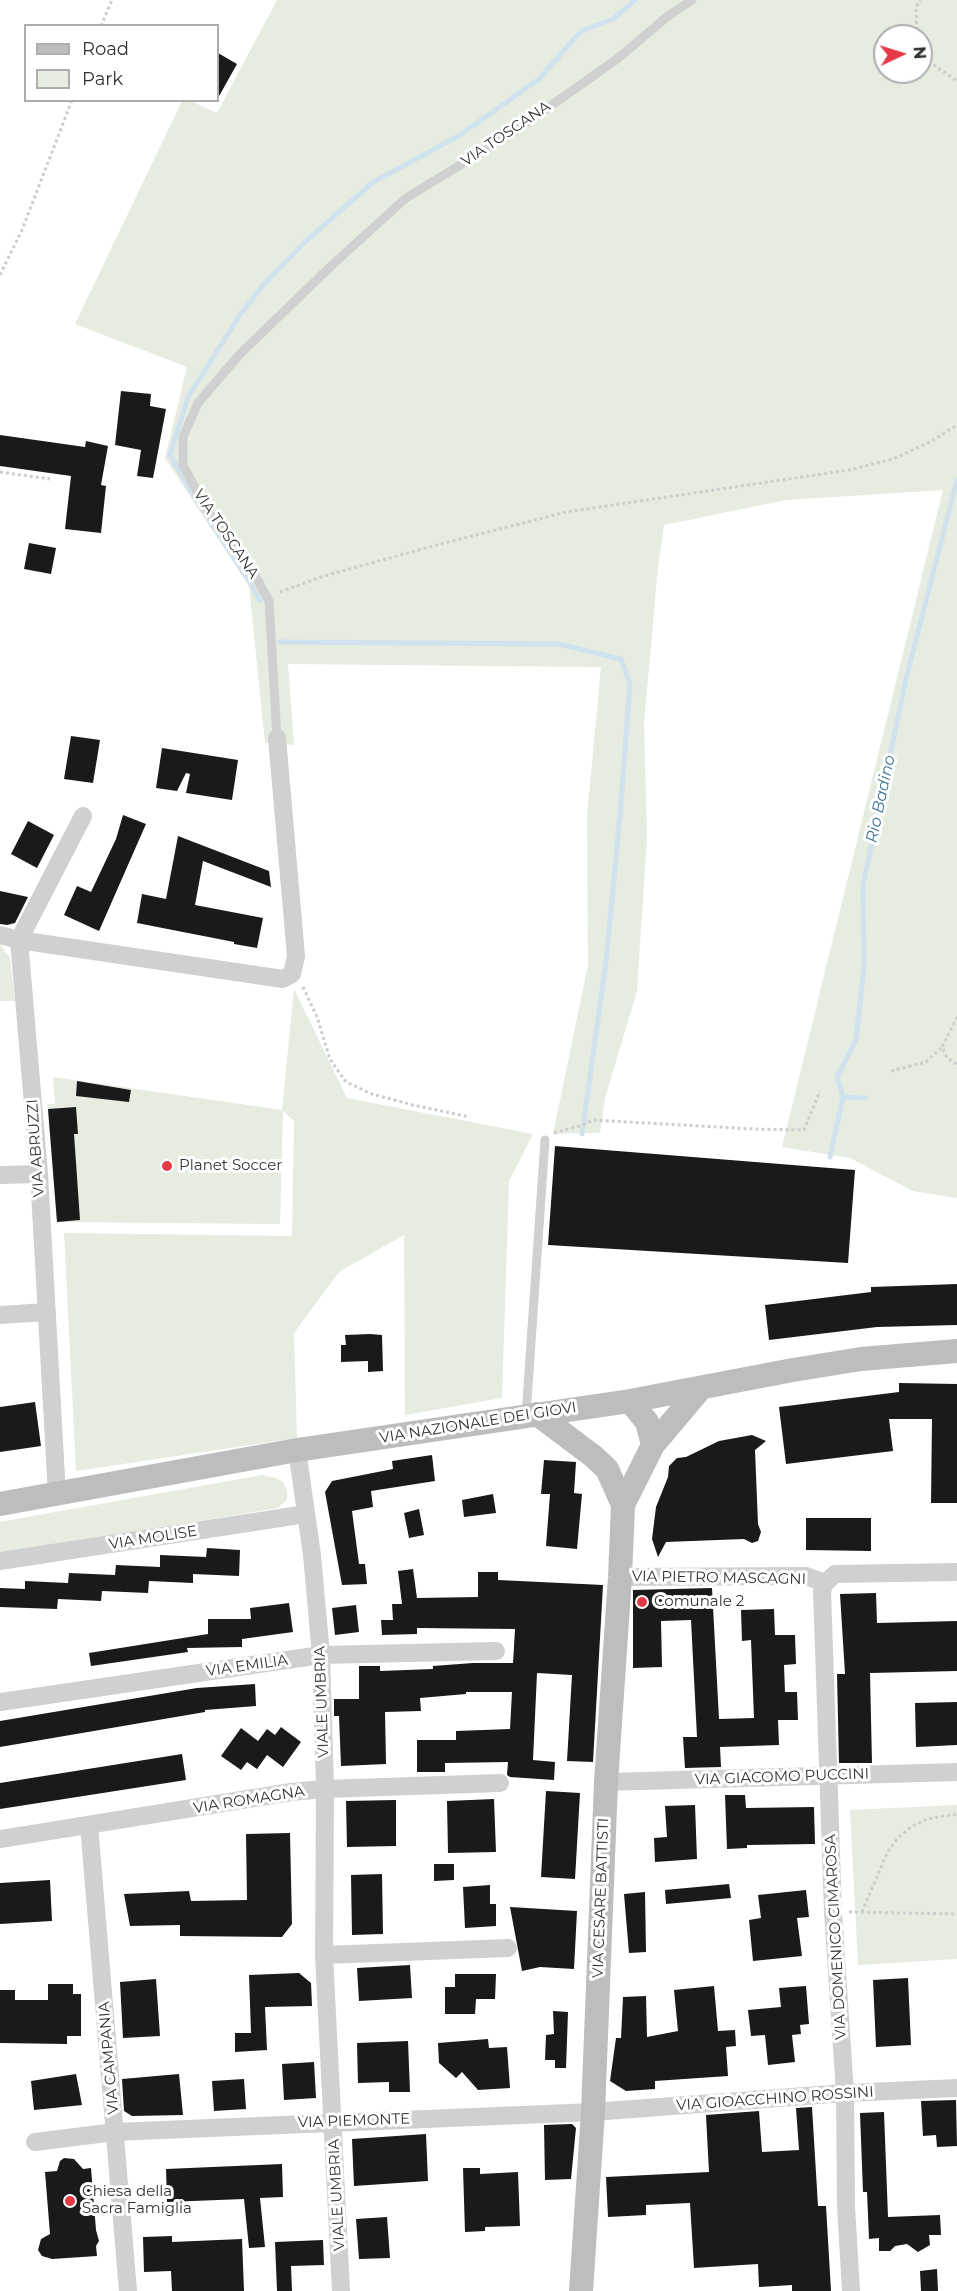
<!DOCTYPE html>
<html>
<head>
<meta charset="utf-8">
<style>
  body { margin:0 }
  #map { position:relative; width:957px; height:2291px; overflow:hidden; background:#fff; font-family:Montserrat,sans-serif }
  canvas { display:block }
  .legend { position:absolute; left:24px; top:24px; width:195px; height:78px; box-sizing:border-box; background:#fff; border:2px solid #adadad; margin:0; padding:8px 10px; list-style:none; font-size:18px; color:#333 }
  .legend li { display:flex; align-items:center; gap:12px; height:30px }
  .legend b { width:30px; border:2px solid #adadad }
  .north { position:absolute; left:873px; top:24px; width:60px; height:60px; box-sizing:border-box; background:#fff; border:2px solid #adadad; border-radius:50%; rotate:86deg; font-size:16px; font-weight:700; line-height:24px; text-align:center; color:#333 }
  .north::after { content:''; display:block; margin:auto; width:21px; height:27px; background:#e63946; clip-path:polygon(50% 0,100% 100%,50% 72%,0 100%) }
</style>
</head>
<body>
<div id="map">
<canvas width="957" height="2291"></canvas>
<ul class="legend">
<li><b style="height:8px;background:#bdbdbd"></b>Road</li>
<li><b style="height:16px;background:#e6ecdf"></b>Park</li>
</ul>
<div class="north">N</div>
</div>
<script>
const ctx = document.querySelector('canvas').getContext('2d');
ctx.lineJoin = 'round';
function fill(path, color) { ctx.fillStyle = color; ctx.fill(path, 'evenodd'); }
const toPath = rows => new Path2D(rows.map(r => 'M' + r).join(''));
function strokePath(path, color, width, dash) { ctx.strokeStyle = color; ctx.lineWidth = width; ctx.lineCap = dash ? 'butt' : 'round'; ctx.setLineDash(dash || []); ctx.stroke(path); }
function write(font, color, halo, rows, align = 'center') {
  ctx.font = font + ' Montserrat,sans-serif'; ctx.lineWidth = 6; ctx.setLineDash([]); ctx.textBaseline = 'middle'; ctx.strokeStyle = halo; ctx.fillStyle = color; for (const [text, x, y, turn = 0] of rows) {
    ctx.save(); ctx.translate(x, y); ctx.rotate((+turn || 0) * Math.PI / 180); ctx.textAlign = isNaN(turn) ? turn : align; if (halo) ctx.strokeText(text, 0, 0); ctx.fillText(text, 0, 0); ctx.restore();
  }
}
const green = toPath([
  [277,0,957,0,957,1198,913,1191,850,1158,782,1147,943,490,786,500,664,525,658,567,644,724,647,837,637,991,605,1098,600,1133,553,1134,588,965,587,816,601,667,288,664,294,745,265,743,249,586,165,458,187,367,75,324,182,101,191,101,217,113],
  [885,36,921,36,921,72,885,72],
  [0,944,10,958,15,1001,0,1001],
  [294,989,347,1098,533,1134,509,1181,502,1398,405,1415,404,1235,339,1272,294,1333,297,1438,76,1471,64,1233,292,1236,294,1121,283,1111,280,1224,57,1222,47,1104,55,1104,53,1077,282,1110],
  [262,1475,276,1478,283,1482,287,1491,287,1500,278,1508,0,1554,0,1522],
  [957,1805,957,1959,858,1965,850,1810]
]);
const stream = toPath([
  [203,511,170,455,188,397,240,315,264,284,306,241,372,183,460,135,539,79,581,31,613,19,635,0],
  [210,521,250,582,260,601],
  [280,642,558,644,621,659,630,684,620,815,606,962,582,1134],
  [866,1098,843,1097,837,1077,856,1040,864,967,863,885,906,679,957,480],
  [830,1157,843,1097]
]);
const building = toPath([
  [218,53,237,64,218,98],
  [121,391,151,394,150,406,166,409,153,478,137,476,141,450,115,445],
  [0,435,85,447,86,441,108,446,101,485,106,486,101,533,65,529,71,476,0,466],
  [29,543,56,548,51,574,24,569],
  [71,736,100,740,93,783,64,779],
  [162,748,238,760,232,800,186,793,190,774,186,773,177,791,156,788],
  [123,815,146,824,99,931,64,915,77,886,91,892,116,839],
  [28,821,54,835,37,868,11,854],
  [178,836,269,871,271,887,203,861,195,905,263,918,257,948,234,944,234,942,137,923,142,894,166,899],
  [0,891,28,897,15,923,7,925,0,924],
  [77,1081,131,1090,129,1102,76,1096],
  [76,1107,78,1134,74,1134,80,1220,57,1222,48,1109],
  [555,1146,855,1170,848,1263,548,1245],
  [957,1284,957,1325,877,1327,769,1340,765,1305,871,1292,871,1287],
  [370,1334,382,1335,383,1371,368,1372,368,1361,341,1362,341,1345,346,1345,345,1335],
  [899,1383,957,1384,957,1503,931,1503,932,1419,889,1419,893,1451,786,1464,779,1407,899,1392],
  [35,1402,41,1446,0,1452,0,1407],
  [752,1435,766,1441,755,1450,758,1524,761,1532,758,1541,752,1543,744,1539,666,1542,658,1557,652,1539,656,1507,668,1477,669,1466,677,1458,686,1457,719,1441],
  [432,1455,435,1481,371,1491,373,1507,352,1511,359,1564,365,1564,367,1584,342,1585,325,1492,332,1481,393,1469,392,1461],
  [544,1460,576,1462,574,1493,582,1494,577,1549,546,1546,550,1494,541,1494],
  [493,1494,496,1513,464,1517,462,1500],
  [419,1509,424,1535,409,1538,404,1513],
  [806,1518,871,1518,871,1551,806,1550],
  [207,1548,240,1550,239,1576,193,1574,193,1583,149,1581,148,1593,102,1591,101,1601,58,1599,57,1609,0,1607,0,1588,25,1589,25,1581,68,1583,69,1573,115,1575,116,1565,160,1567,160,1555,206,1557],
  [413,1569,417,1598,478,1597,478,1572,498,1572,498,1580,603,1585,593,1762,567,1761,572,1675,537,1673,533,1760,555,1762,554,1780,510,1777,507,1775,508,1762,445,1763,445,1772,417,1772,417,1740,456,1740,456,1731,510,1729,512,1692,466,1692,466,1694,420,1698,421,1711,385,1712,386,1764,341,1766,339,1716,334,1716,334,1699,359,1699,359,1666,380,1666,380,1671,433,1669,433,1666,473,1663,513,1663,515,1629,417,1628,417,1634,382,1635,381,1620,393,1620,392,1604,402,1604,398,1571],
  [712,1588,719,1719,754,1718,751,1640,742,1641,741,1610,774,1609,775,1635,795,1635,796,1664,784,1665,785,1692,797,1692,798,1720,778,1720,779,1745,720,1747,721,1767,685,1768,683,1737,697,1737,691,1620,661,1621,662,1667,633,1668,633,1590],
  [876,1593,877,1623,957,1621,957,1671,870,1673,872,1763,839,1763,837,1674,845,1674,840,1594],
  [289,1603,293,1632,242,1639,242,1647,187,1648,188,1652,91,1666,89,1653,208,1634,208,1619,251,1619,250,1608],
  [356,1605,359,1632,335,1635,332,1608],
  [255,1684,256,1706,205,1710,205,1712,0,1747,0,1721,197,1688],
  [957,1702,957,1745,916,1747,915,1703],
  [281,1727,301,1742,283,1767,267,1755,257,1769,247,1762,241,1770,221,1756,241,1728,258,1741,267,1729,275,1735],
  [182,1754,186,1780,0,1809,0,1783],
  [546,1791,580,1793,575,1879,541,1877],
  [725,1795,745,1795,746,1808,814,1807,815,1844,747,1845,747,1848,727,1849],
  [494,1799,496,1852,448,1853,447,1801],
  [396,1800,396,1846,347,1847,346,1801],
  [695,1805,697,1859,655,1862,654,1838,667,1837,665,1806],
  [290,1833,292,1924,282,1937,180,1936,180,1925,130,1926,124,1894,189,1891,191,1901,247,1900,246,1834],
  [434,1864,454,1864,454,1880,434,1881],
  [382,1874,383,1934,352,1935,351,1875],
  [50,1880,52,1921,0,1924,0,1883],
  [729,1884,731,1898,666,1904,665,1890],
  [490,1885,490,1904,496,1904,496,1926,465,1928,463,1887],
  [806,1890,809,1917,797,1918,802,1956,753,1961,749,1920,761,1918,758,1895],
  [645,1892,646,1952,629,1953,624,1894],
  [510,1907,577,1911,574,1969,540,1967,522,1971],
  [410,1965,412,1998,359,2001,357,1968],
  [299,1973,311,1983,312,2006,265,2007,267,2050,235,2052,235,2033,251,2033,249,1975],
  [455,1974,496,1974,495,1999,476,1999,475,2014,445,2014,445,1987,455,1987],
  [908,1978,911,2045,876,2047,873,1980],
  [156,1979,160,2036,123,2038,120,1982],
  [48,1984,73,1984,73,1994,81,1994,81,2036,67,2036,67,2044,0,2043,0,1990,15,1990,15,2000,48,2000],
  [714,1986,718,2031,735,2030,736,2046,726,2047,728,2076,655,2081,655,2089,626,2091,610,2081,616,2038,621,2038,623,1997,646,1996,647,2037,678,2031,674,1990],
  [806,1986,809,2024,800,2025,801,2034,792,2035,795,2062,768,2065,765,2035,751,2036,748,2010,781,2007,779,1988],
  [553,2011,568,2012,566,2068,555,2068,555,2060,545,2060,546,2035,554,2034],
  [488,2039,489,2048,507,2047,510,2088,478,2090,462,2072,456,2078,439,2063,438,2043],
  [408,2041,410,2092,389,2092,389,2082,358,2083,357,2043],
  [314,2062,316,2098,284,2100,282,2064],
  [76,2074,82,2105,34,2110,31,2081],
  [179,2074,183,2115,132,2116,124,2111,122,2079],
  [244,2079,246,2109,214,2111,212,2081],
  [956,2100,957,2146,937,2147,936,2135,923,2136,921,2101],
  [812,2107,818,2206,826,2206,831,2291,792,2291,792,2285,759,2287,758,2264,694,2268,690,2203,646,2205,646,2215,608,2217,606,2177,709,2172,706,2115,759,2111,762,2152,799,2150,796,2108],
  [884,2112,888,2217,940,2215,941,2235,929,2235,930,2245,918,2252,907,2244,895,2246,890,2251,879,2251,879,2238,869,2239,867,2192,863,2192,860,2113],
  [572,2124,576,2128,571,2179,545,2180,544,2125],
  [426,2134,428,2181,354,2186,352,2139],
  [64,2158,74,2159,83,2169,91,2168,96,2230,99,2241,96,2246,97,2256,52,2259,42,2256,38,2250,41,2239,50,2234,45,2172,57,2171,60,2161],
  [282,2164,283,2197,260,2198,265,2247,249,2248,244,2199,167,2202,166,2169],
  [463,2168,480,2168,480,2174,518,2172,520,2226,485,2227,485,2231,465,2232],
  [387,2217,390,2258,359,2259,356,2219],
  [172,2236,172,2242,242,2239,244,2291,172,2291,171,2271,144,2272,143,2237],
  [323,2240,324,2265,291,2266,292,2291,277,2291,275,2242],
  [937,2269,938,2291,921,2291,920,2271]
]);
const path = toPath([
  [101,26,112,0],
  [917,36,916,7,920,0],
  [921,53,922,57,957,81],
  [0,275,22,230,72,100],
  [0,472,50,479],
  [280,592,324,576,437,545,566,512,849,470,893,459,932,441,957,425],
  [303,987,317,1017,330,1059,346,1082,372,1094,413,1105,470,1117],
  [957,1017,942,1047,947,1058,957,1064],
  [891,1071,926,1062,942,1047],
  [554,1133,583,1125,593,1120,753,1129,804,1130,820,1091],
  [849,1912,957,1914],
  [862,1912,887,1853,897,1839,911,1827,927,1819,957,1814]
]);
const lane = toPath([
  [277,738,269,601,251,568,208,512,183,465,183,437,198,403,239,355,330,267,406,198,511,134,617,59,668,16,692,0],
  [526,1415,545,1140]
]);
const street = toPath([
  [0,935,19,940,283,979,292,974,296,956,277,738],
  [0,1175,39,1174],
  [0,1315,46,1312],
  [297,1450,312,1555,321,1655,325,1789,324,1955,341,2291],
  [57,1495,39,1174,19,940,83,816],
  [0,1561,306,1514],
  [620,1577,806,1576,825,1583],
  [825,1583,822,1591,833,1912,845,2093,846,2206,851,2291],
  [825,1583,835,1574,957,1572],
  [0,1702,321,1655,496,1651],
  [606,1782,957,1772],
  [89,1825,128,2291],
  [0,1839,291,1792,325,1789,500,1783],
  [324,1955,508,1948],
  [35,2142,115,2132,593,2112,845,2093,957,2088]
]);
const secondary = toPath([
  [630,1401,647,1422,653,1445],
  [537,1414,593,1456,607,1469,623,1505],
  [0,1504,297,1450,630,1401,793,1370,861,1359,957,1351],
  [581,2291,593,2112,606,1782,620,1577,623,1505,653,1445,701,1388]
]);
const markers = [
  [167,1166,6,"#e63946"],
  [642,1602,6,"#e63946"],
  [70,2201,6,"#e63946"]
];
const streetNames = [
  ["VIA TOSCANA",506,134,-34],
  ["VIA TOSCANA",226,534,56],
  ["VIA ABRUZZI",36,1148,-94],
  ["VIA NAZIONALE DEI GIOVI",478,1423,-9],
  ["VIA MOLISE",153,1538,-9],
  ["VIA PIETRO MASCAGNI",719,1578,1],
  ["VIA EMILIA",247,1666,-8],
  ["VIALE UMBRIA",322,1702,-92],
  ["VIA GIACOMO PUCCINI",782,1777,-2],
  ["VIA ROMAGNA",249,1800,-9],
  ["VIA CESARE BATTISTI",601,1898,-88],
  ["VIA DOMENICO CIMAROSA",836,1937,-93],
  ["VIA CAMPANIA",109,2058,-95],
  ["VIA GIOACCHINO ROSSINI",775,2099,-4],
  ["VIA PIEMONTE",354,2121,-2],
  ["VIALE UMBRIA",337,2195,-93]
];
const poiNames = [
  ["Planet Soccer",179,1166],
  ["Comunale 2",654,1602],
  ["Chiesa della",82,2192],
  ["Sacra Famiglia",82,2209]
];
const waterNames = [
  ["Rio Badino",881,799,-78]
];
fill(green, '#e6ecdf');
strokePath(stream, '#cfe2ee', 5);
fill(building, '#1a1a1a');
strokePath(path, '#cdcdcd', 3, [3, 3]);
strokePath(lane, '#d0d0d0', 9);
strokePath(street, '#d0d0d0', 18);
strokePath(secondary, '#bdbdbd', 24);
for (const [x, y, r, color] of markers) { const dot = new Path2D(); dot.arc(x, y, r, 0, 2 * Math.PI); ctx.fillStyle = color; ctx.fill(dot); strokePath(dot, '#fff', 2); }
write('15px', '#333', '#fff', streetNames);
write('15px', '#333', '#fff', poiNames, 'left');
write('italic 16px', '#3f7597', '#fff', waterNames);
</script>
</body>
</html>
